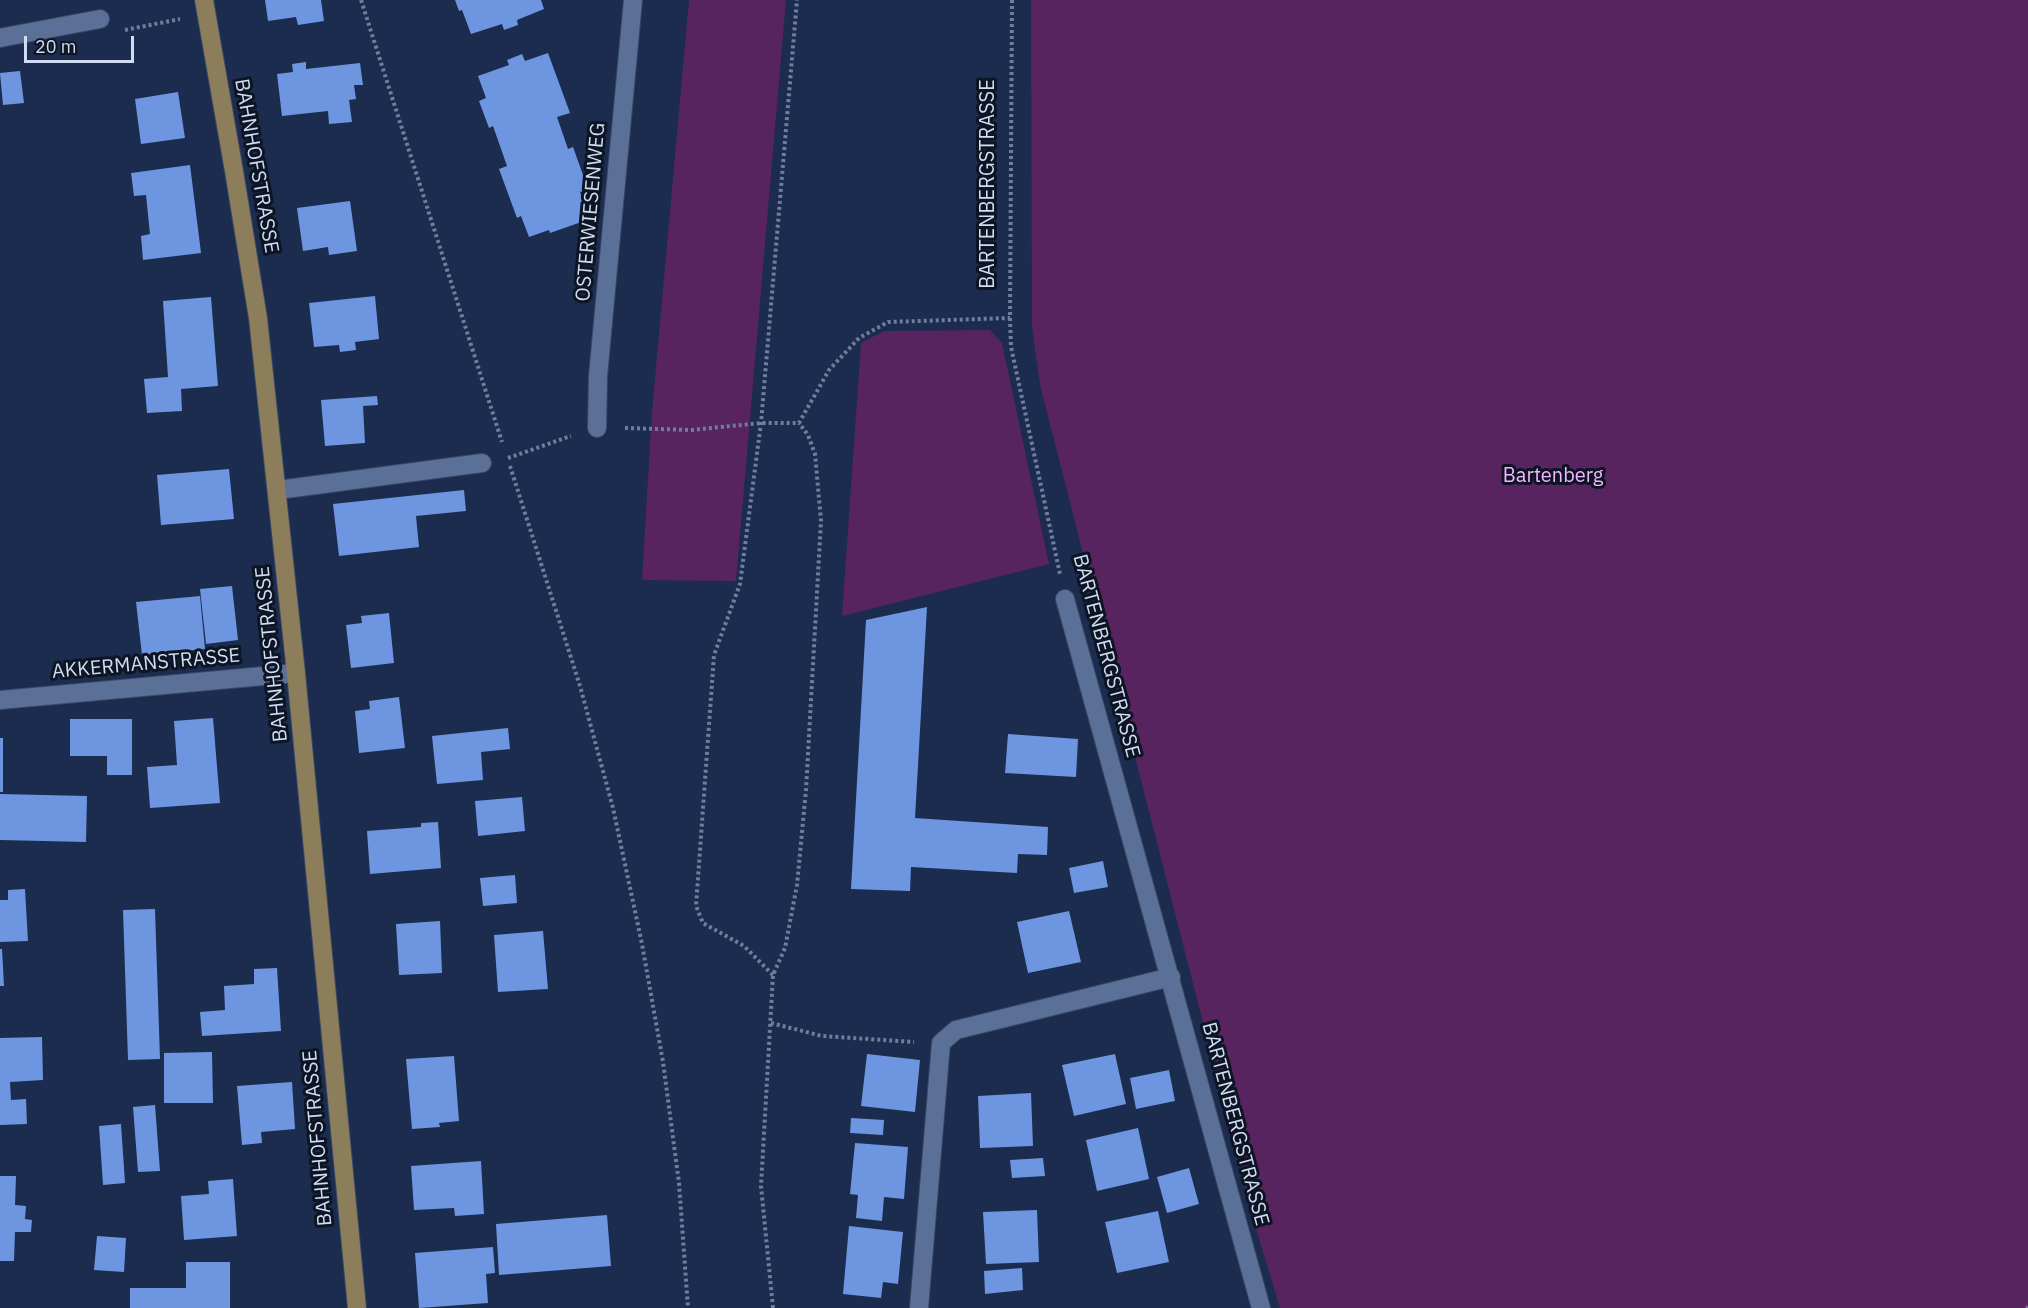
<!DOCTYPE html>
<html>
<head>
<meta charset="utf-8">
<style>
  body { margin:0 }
  #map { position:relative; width:2028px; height:1308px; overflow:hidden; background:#1b2c4e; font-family:"IBM Plex Sans",sans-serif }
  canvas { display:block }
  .scale { position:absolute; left:24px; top:36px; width:110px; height:27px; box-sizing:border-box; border:3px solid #d0dcf2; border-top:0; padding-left:8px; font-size:18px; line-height:21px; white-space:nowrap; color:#d0dcf2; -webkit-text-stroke:4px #0d1524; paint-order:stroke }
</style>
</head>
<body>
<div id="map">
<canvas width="2028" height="1308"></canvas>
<div class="scale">20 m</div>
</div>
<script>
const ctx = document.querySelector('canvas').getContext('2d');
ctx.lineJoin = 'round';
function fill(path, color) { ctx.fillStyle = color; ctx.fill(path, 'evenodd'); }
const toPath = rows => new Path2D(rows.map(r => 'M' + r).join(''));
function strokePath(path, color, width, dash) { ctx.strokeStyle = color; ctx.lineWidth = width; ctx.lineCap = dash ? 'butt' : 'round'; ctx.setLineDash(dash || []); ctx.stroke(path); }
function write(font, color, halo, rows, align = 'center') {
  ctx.font = font + ' "IBM Plex Sans",sans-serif'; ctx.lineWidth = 6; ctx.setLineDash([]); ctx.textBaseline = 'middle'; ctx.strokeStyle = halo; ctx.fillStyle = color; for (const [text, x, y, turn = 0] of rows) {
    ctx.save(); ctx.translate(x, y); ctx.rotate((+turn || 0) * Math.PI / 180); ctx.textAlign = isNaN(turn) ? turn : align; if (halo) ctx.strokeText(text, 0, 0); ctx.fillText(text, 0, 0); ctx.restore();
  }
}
const green = toPath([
  [689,0,786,0,736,581,642,580,652,412],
  [1031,0,2028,0,2028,1308,1280,1308,1254,1222,1040,385,1032,327],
  [990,330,1002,343,1049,564,842,616,861,343,884,331]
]);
const building = toPath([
  [265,0,321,0,324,21,298,25,296,17,268,21],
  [455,0,541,0,544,9,517,20,518,25,504,30,502,24,471,34,462,10,459,11],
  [548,53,570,113,557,117,568,149,573,147,588,189,580,192,590,219,550,233,549,230,529,237,521,216,517,218,499,169,507,166,493,126,489,128,479,101,486,98,478,76,509,65,507,60,522,54,525,61],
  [306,62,306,69,360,63,363,85,354,85,356,99,349,100,352,122,329,124,328,111,282,116,277,74,293,72,292,64],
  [20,71,24,103,3,105,0,73],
  [178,92,185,138,141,144,135,99],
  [190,165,201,253,143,260,141,236,150,234,146,195,134,196,131,173],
  [350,201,357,251,329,255,328,247,303,251,297,208],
  [375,296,379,339,355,342,356,350,340,352,339,345,314,347,309,303],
  [211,297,218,386,181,389,182,411,147,413,144,379,168,377,163,301],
  [377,396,378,405,363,406,365,443,325,446,321,400],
  [229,469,234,519,161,525,157,475],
  [464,490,466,511,416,516,419,547,339,556,333,504],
  [232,586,238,640,206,644,200,589],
  [200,596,205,649,142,655,136,602],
  [927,607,915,818,1048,827,1047,855,1018,854,1017,873,911,867,910,891,851,889,866,620],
  [389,613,394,663,351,668,346,625,362,623,361,616],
  [399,697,405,748,359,753,355,711,370,709,369,701],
  [213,718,220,803,150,808,147,767,177,765,174,721],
  [70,719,132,719,132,775,107,775,107,756,70,756],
  [508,728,510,749,481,752,483,780,437,784,432,736],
  [1008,734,1078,739,1076,777,1005,773],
  [0,738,3,738,3,792,0,792],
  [0,794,87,796,86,842,0,840],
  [522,797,525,831,478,836,475,801],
  [438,822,441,868,370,874,367,831,421,827,421,823],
  [1103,861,1108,887,1074,893,1069,868],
  [515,875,517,903,483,906,480,878],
  [25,889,28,941,0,942,0,900,8,900,8,890],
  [155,909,160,1059,128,1060,123,910],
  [1069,911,1081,962,1028,973,1017,922],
  [440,921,442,973,399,975,396,924],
  [543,931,548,989,498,992,494,935],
  [0,949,2,949,4,986,0,986],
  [277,968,281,1031,202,1036,200,1012,225,1010,224,986,254,984,254,969],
  [42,1037,43,1080,10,1082,11,1100,26,1099,27,1124,0,1125,0,1038],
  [212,1052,213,1103,164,1103,164,1053],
  [867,1054,920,1060,915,1112,861,1106],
  [1115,1054,1126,1104,1074,1116,1062,1065],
  [454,1056,459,1121,439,1123,440,1127,412,1129,406,1059],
  [1169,1070,1175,1101,1136,1109,1130,1078],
  [292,1082,295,1129,261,1132,262,1143,242,1145,237,1086],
  [1031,1093,1033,1146,980,1148,978,1096],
  [155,1105,160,1171,138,1172,133,1107],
  [851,1118,884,1120,883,1135,850,1133],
  [121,1124,125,1183,103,1185,99,1126],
  [1138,1128,1149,1179,1097,1191,1086,1140],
  [855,1143,908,1147,904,1199,884,1197,882,1221,856,1218,858,1195,850,1194],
  [1043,1158,1045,1176,1012,1178,1010,1160],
  [481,1161,484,1214,455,1216,454,1208,414,1210,411,1166],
  [1189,1168,1199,1204,1167,1213,1157,1177],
  [0,1176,16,1176,15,1205,26,1206,25,1219,32,1220,31,1232,15,1232,14,1261,0,1261],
  [233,1179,237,1236,184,1240,181,1196,209,1194,208,1181],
  [1037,1210,1039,1262,986,1264,983,1212],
  [1158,1211,1169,1262,1117,1273,1105,1222],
  [607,1215,611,1266,499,1275,496,1224],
  [849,1226,903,1232,898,1284,883,1282,881,1298,843,1294],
  [97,1236,126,1238,124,1272,94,1270],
  [493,1247,495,1273,486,1274,488,1303,419,1308,415,1253],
  [186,1262,230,1262,230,1308,130,1308,130,1288,186,1288],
  [1022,1268,1023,1290,985,1294,984,1271]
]);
const path = toPath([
  [361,0,502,442],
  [1012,0,1010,318,1011,347,1060,574],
  [125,30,180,19],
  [625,428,691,430,761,423,799,423,829,370,859,338,888,322,1010,318],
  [508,458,571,436],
  [510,466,580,686,613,808,642,944,663,1062,679,1183,688,1308],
  [773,975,744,946,703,923,696,906,714,655,740,584,761,423,797,0],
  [771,1023,822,1036,914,1042],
  [773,1308,761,1186,773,975,785,948,797,885,806,790,821,521,815,454,808,435,799,423],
  [2026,1308,2028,1307]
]);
const minor = toPath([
  [0,38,100,19],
  [597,428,598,376,633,0],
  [278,490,482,463],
  [1065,599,1261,1308],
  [0,700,296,673],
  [919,1308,941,1043,956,1030,1171,977]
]);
const major = toPath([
  [204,0,234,171,258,318,296,673,357,1308]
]);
const streetNames = [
  ["BAHNHOFSTRASSE",256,166,80],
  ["BARTENBERGSTRASSE",988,184,-90],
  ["OSTERWIESENWEG",591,212,-85],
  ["BAHNHOFSTRASSE",272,654,-96],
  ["BARTENBERGSTRASSE",1106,656,75],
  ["AKKERMANSTRASSE",146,664,-5],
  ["BARTENBERGSTRASSE",1235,1124,75],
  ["BAHNHOFSTRASSE",318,1138,-95]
];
const parkNames = [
  ["Bartenberg",1553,476]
];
fill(green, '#58245f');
fill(building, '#6e96e0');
strokePath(minor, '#3a4765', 20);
strokePath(major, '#3a4765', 20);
strokePath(path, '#6f7e9a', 4, [3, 3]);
strokePath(minor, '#5b7097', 18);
strokePath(major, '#8c7d5b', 18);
write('20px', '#d0dcf2', '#0d1524', streetNames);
write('20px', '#f6b6ff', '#0d1524', parkNames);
</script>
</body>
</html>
